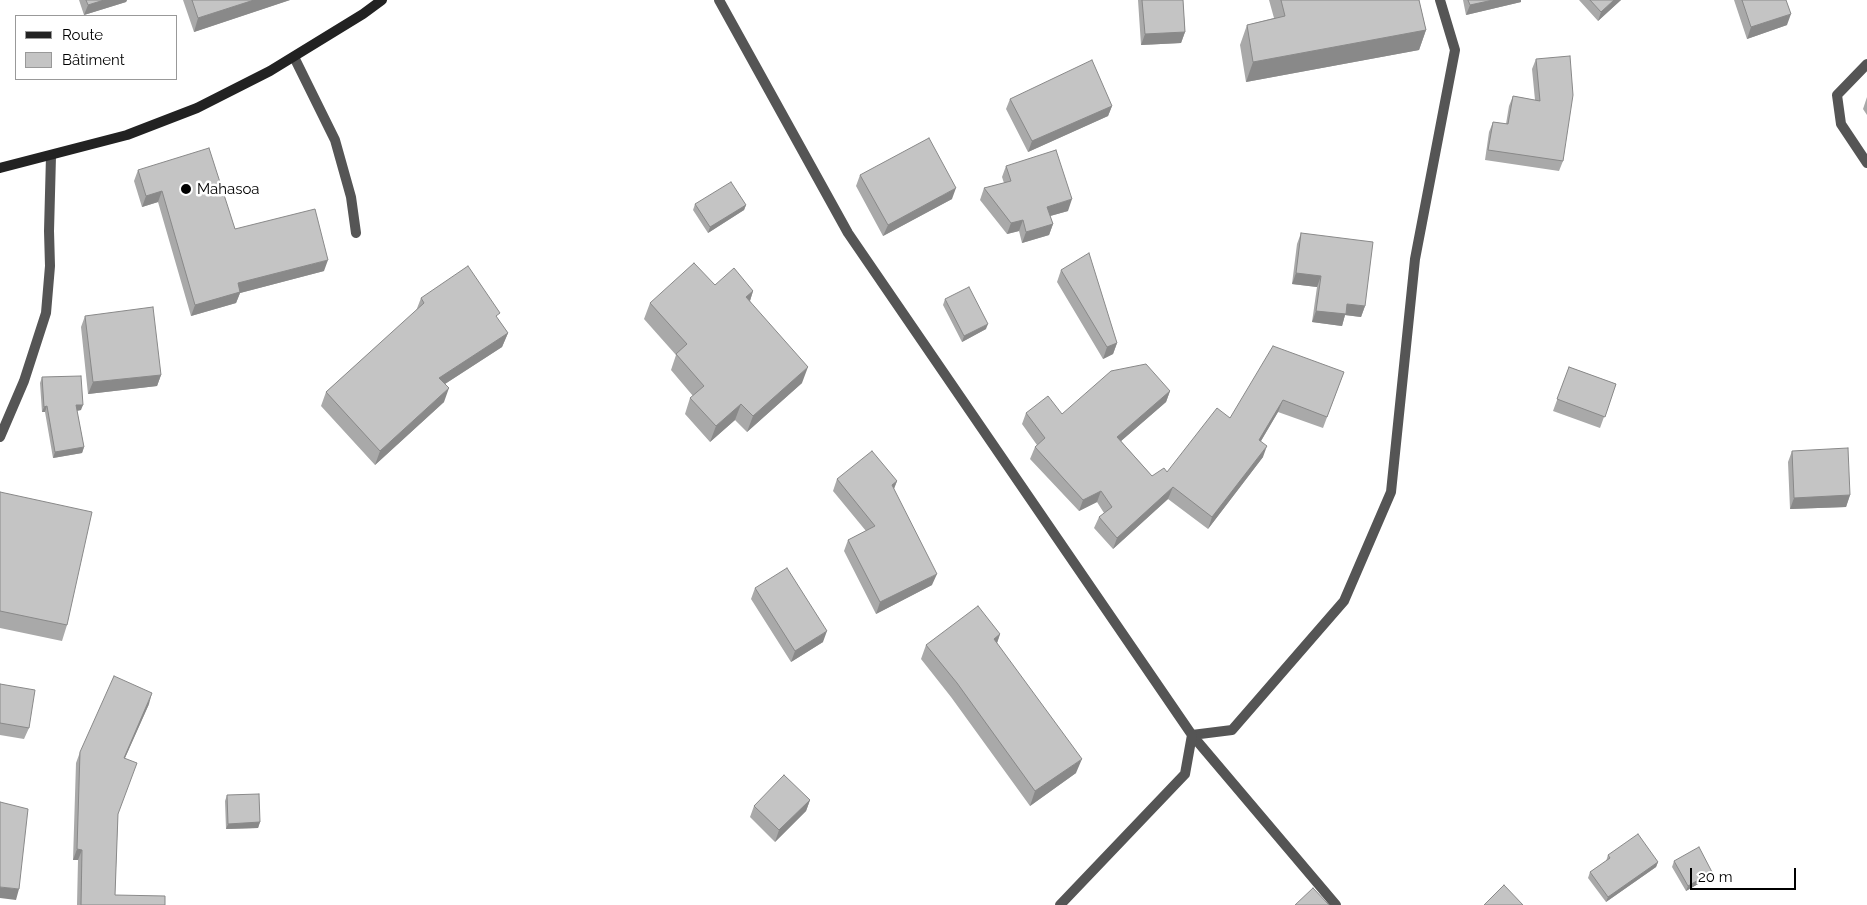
<!DOCTYPE html>
<html>
<head>
<meta charset="utf-8">
<style>
  body { margin:0 }
  #map { position:relative; width:1867px; height:905px; overflow:hidden; background:#fff; font-family:Raleway,sans-serif }
  canvas { display:block }
  .legend { position:absolute; left:15px; top:15px; width:162px; height:65px; box-sizing:border-box; background:#fff; border:1px solid #999; margin:0; padding:6px 9px; list-style:none; font-size:15px; color:#000 }
  .legend li { display:flex; align-items:center; gap:10px; height:25px }
  .legend b { width:25px; border:1px solid #999 }
  .scale { position:absolute; left:1690px; top:868px; width:106px; height:22px; box-sizing:border-box; border:2px solid #000; border-top:0; padding-left:6px; font-size:15px; line-height:18px; white-space:nowrap; color:#000; -webkit-text-stroke:4px #fff; paint-order:stroke }
</style>
</head>
<body>
<div id="map">
<canvas width="1867" height="905"></canvas>
<ul class="legend">
<li><b style="height:6px;background:#222"></b>Route</li>
<li><b style="height:14px;background:#c4c4c4"></b>Bâtiment</li>
</ul>
<div class="scale">20 m</div>
</div>
<script>
const ctx = document.querySelector('canvas').getContext('2d');
ctx.lineJoin = 'round';
const toPath = rows => new Path2D(rows.map(r => 'M' + r).join(''));
function strokePath(path, color, width, dash) { ctx.strokeStyle = color; ctx.lineWidth = width; ctx.lineCap = dash ? 'butt' : 'round'; ctx.setLineDash(dash || []); ctx.stroke(path); }
function fill(path, color) { ctx.fillStyle = color; ctx.fill(path, 'evenodd'); }
function write(font, color, halo, rows, align = 'center') {
  ctx.font = font + ' Raleway,sans-serif'; ctx.lineWidth = 5; ctx.setLineDash([]); ctx.textBaseline = 'middle'; ctx.strokeStyle = halo; ctx.fillStyle = color; for (const [text, x, y, turn = 0] of rows) {
    ctx.save(); ctx.translate(x, y); ctx.rotate((+turn || 0) * Math.PI / 180); ctx.textAlign = isNaN(turn) ? turn : align; if (halo) ctx.strokeText(text, 0, 0); ctx.fillText(text, 0, 0); ctx.restore();
  }
}
const lane = toPath([
  [294,57,335,140,351,197,356,233],
  [1192,735,1232,730,1344,601,1391,492,1415,259,1455,50,1440,0],
  [1192,735,1336,905]
]);
const street = toPath([
  [719,0,848,233,1192,735,1185,774,1060,905],
  [1867,64,1837,95,1841,124,1867,163],
  [0,437,24,381,46,313,50,266,49,231,51,156]
]);
const secondary = toPath([
  [0,168,127,135,197,108,270,71,363,14,382,0]
]);
const wall = toPath([
  [79,0,127,0,126,2,84,15],
  [183,0,290,0,194,32],
  [1138,0,1183,0,1185,32,1181,43,1141,45],
  [1269,0,1419,0,1426,30,1419,50,1246,82,1240,45,1247,25,1274,18],
  [1463,0,1521,0,1521,2,1466,15],
  [1579,0,1621,0,1598,21],
  [1734,0,1786,0,1787,25,1747,39],
  [1536,59,1563,161,1559,171,1485,160,1489,132,1493,122,1506,124,1509,106,1513,96,1535,100,1532,69],
  [1867,97,1867,115,1863,109],
  [1010,99,1112,106,1108,116,1028,152,1006,109],
  [1006,166,1068,211,1050,216,1053,224,1049,235,1022,243,1019,231,1007,234,980,200,984,188,1004,183,1002,177],
  [138,170,235,229,324,271,240,293,236,303,191,316,158,202,142,207,134,181],
  [860,175,952,199,883,236,856,186],
  [695,204,746,205,744,210,708,233,693,210],
  [1301,233,1365,306,1361,317,1345,315,1342,326,1312,322,1317,287,1292,284,1297,244],
  [1061,270,1117,343,1113,354,1103,359,1057,282],
  [715,285,753,291,750,301,802,383,747,432,735,420,710,442,685,414,690,398,693,396,671,370,676,355,644,319,650,303],
  [421,298,498,319,508,333,502,347,445,384,444,402,375,465,321,406,326,392,416,311],
  [945,299,986,329,962,342,943,305],
  [85,316,161,375,157,386,88,394,81,327],
  [1569,367,1616,384,1600,428,1553,411],
  [1344,372,1323,428,1278,412,1261,441,1263,457,1208,529,1168,499,1113,549,1094,528,1099,517,1104,513,1097,502,1079,511,1030,459,1035,447,1037,445,1022,424,1026,413,1062,414,1170,391,1166,402,1121,441,1152,476,1167,472,1230,418],
  [42,377,81,410,77,411,84,447,82,453,53,458,45,412,42,412,40,383],
  [1792,451,1850,495,1846,507,1790,509,1788,462],
  [837,479,897,481,894,489,932,585,876,614,844,551,848,540,866,531,833,491],
  [0,492,67,625,62,641,0,628],
  [755,588,823,642,791,662,751,599],
  [1000,634,997,643,1076,773,1030,806,951,697,921,659,926,645],
  [0,684,29,728,24,739,0,735],
  [149,704,125,758,118,814,115,895,165,905,77,905,78,860,73,860,76,763,80,752],
  [227,795,260,822,258,828,226,829,225,801],
  [810,800,806,811,775,842,750,817,754,806],
  [1608,855,1658,862,1656,867,1606,902,1588,878,1590,872,1606,861],
  [1674,861,1710,877,1686,891,1672,867]
]);
const shadedWall = toPath([
  [104,0,127,0,126,2,84,15,88,5],
  [254,0,290,0,194,32,198,18],
  [1493,0,1521,0,1521,2,1466,15,1470,5],
  [1614,0,1621,0,1598,21,1601,12],
  [1791,14,1787,25,1747,39,1751,27],
  [1426,30,1419,50,1246,82,1253,62],
  [1185,32,1181,43,1141,45,1145,34],
  [1112,106,1108,116,1028,152,1032,141],
  [956,188,952,199,883,236,888,225],
  [162,191,158,202,142,207,146,196],
  [1072,199,1068,211,1043,218,1047,207],
  [746,205,744,210,708,233,710,227],
  [1023,220,1019,231,1007,234,1011,223],
  [1053,224,1049,235,1022,243,1026,232],
  [328,260,324,271,240,293,236,303,191,316,195,305,238,283],
  [1296,273,1321,276,1317,287,1292,284],
  [753,291,748,307,746,297],
  [1347,304,1365,306,1361,317,1345,315,1342,326,1312,322,1316,311],
  [988,324,986,329,962,342,964,336],
  [508,333,502,347,434,391,439,378],
  [1117,343,1113,354,1103,359,1107,347],
  [808,367,802,383,747,432,753,416],
  [161,375,157,386,88,394,93,382],
  [449,388,444,402,375,465,380,451],
  [1170,391,1166,402,1113,448,1117,437],
  [1283,400,1278,412,1255,451,1259,440],
  [741,404,735,420,710,442,716,426],
  [76,405,83,405,81,410,74,411],
  [47,406,45,412,42,412,44,407],
  [1267,446,1263,457,1208,529,1212,517],
  [84,447,82,453,53,458,55,452],
  [897,481,892,493,892,485],
  [1173,487,1168,499,1113,549,1117,538],
  [1101,491,1097,502,1079,511,1083,500],
  [1850,495,1846,507,1790,509,1794,498],
  [937,574,932,585,876,614,880,602],
  [827,631,823,642,791,662,795,651],
  [1000,634,995,649,994,639],
  [152,693,149,704,120,769,124,758],
  [1082,759,1076,773,1030,806,1035,791],
  [810,800,806,811,775,842,779,830],
  [260,822,258,828,226,829,228,824],
  [77,849,82,850,78,860,73,860],
  [1658,862,1656,867,1606,902,1608,897],
  [1712,872,1710,877,1686,891,1688,886],
  [0,887,19,889,16,900,0,898]
]);
const building = toPath([
  [86,0,104,0,88,5,86,0],
  [192,0,254,0,198,18,192,0],
  [1142,0,1183,0,1185,32,1145,34,1142,0],
  [1281,0,1419,0,1426,30,1253,62,1247,25,1285,16,1281,0],
  [1468,0,1493,0,1470,5,1468,0],
  [1590,0,1614,0,1601,12,1590,0],
  [1742,0,1786,0,1791,14,1751,27,1742,0],
  [1570,56,1573,95,1563,161,1488,150,1493,122,1508,124,1513,96,1540,101,1536,59,1570,56],
  [1092,60,1112,106,1032,141,1010,99,1092,60],
  [929,138,956,188,888,225,860,175,929,138],
  [209,148,235,229,315,209,328,260,238,283,240,292,195,305,162,191,146,196,138,170,209,148],
  [1056,150,1072,199,1047,207,1053,224,1026,232,1023,220,1011,223,984,188,1011,181,1006,166,1056,150],
  [731,182,746,205,710,227,695,204,731,182],
  [1301,233,1373,242,1365,306,1347,304,1346,314,1316,311,1321,276,1296,273,1301,233],
  [1089,253,1117,343,1107,347,1061,270,1089,253],
  [694,263,715,285,734,268,753,291,746,297,808,367,753,416,741,404,716,426,690,398,704,386,676,354,687,344,650,303,694,263],
  [468,266,500,313,496,316,508,333,439,378,449,388,380,451,326,392,424,303,421,298,468,266],
  [969,287,988,324,964,336,945,299,969,287],
  [153,307,161,375,93,382,85,316,153,307],
  [1273,346,1344,372,1327,417,1283,400,1259,440,1267,446,1212,517,1173,487,1117,538,1099,517,1112,507,1101,491,1083,500,1035,447,1045,438,1026,413,1048,396,1062,414,1111,371,1146,364,1170,391,1117,437,1152,476,1164,468,1167,472,1217,408,1230,418,1273,346],
  [1569,367,1616,384,1605,417,1557,399,1569,367],
  [81,376,83,405,76,405,84,447,55,452,47,406,44,407,42,377,81,376],
  [1848,448,1850,495,1794,498,1792,451,1848,448],
  [872,451,897,481,892,485,937,574,880,602,848,540,875,526,837,479,872,451],
  [0,492,92,512,67,625,0,611,0,492],
  [787,568,827,631,795,651,755,588,787,568],
  [978,606,1000,634,994,639,1082,759,1035,791,957,683,926,645,978,606],
  [114,676,152,693,124,758,137,763,118,814,115,895,165,896,165,905,81,905,82,850,77,849,80,752,114,676],
  [0,684,35,690,29,728,0,723,0,684],
  [784,775,810,800,779,830,754,806,784,775],
  [259,794,260,822,228,824,227,795,259,794],
  [0,802,28,809,19,889,0,887,0,802],
  [1638,834,1658,862,1608,897,1590,872,1610,858,1608,855,1638,834],
  [1699,847,1712,872,1688,886,1674,861,1699,847],
  [1504,885,1523,905,1484,905,1504,885],
  [1313,888,1329,905,1295,905,1313,888]
]);
const markers = [
  [186,189,6,"#000"]
];
const poiNames = [
  ["Mahasoa",197,189]
];
strokePath(lane, '#555', 10);
strokePath(street, '#555', 10);
strokePath(secondary, '#222', 10);
fill(wall, '#a9a9a9');
fill(shadedWall, '#898989');
fill(building, '#c4c4c4');
strokePath(building, '#898989', 1);
for (const [x, y, r, color] of markers) { const dot = new Path2D(); dot.arc(x, y, r, 0, 2 * Math.PI); ctx.fillStyle = color; ctx.fill(dot); strokePath(dot, '#fff', 2); }
write('15px', '#000', '#fff', poiNames, 'left');
</script>
</body>
</html>
